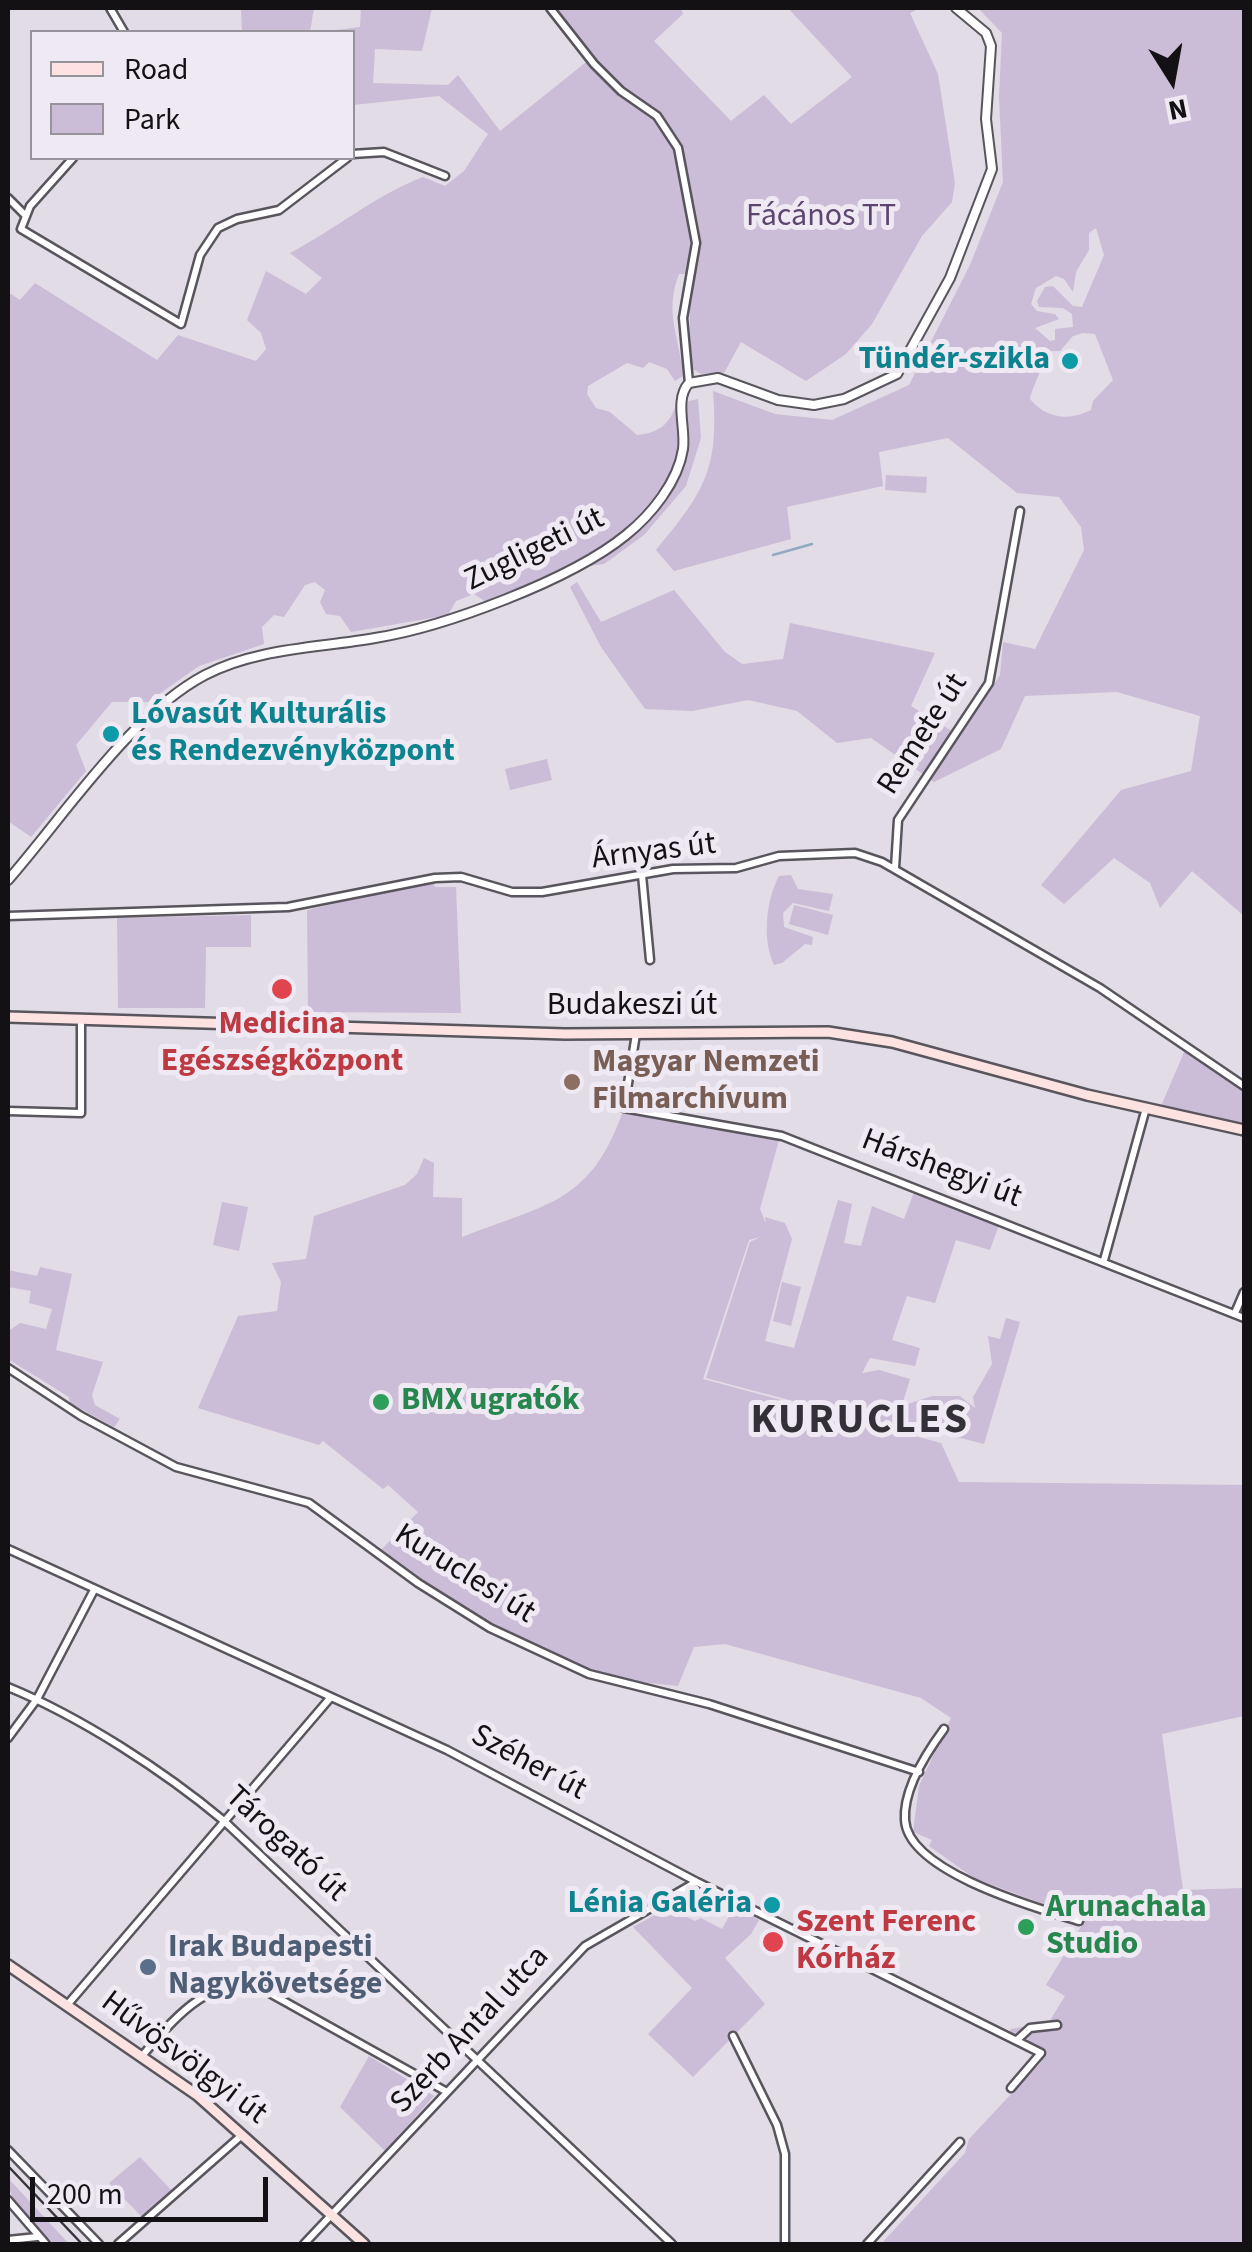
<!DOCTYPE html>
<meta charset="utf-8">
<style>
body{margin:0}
#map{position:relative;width:1252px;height:2252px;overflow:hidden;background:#e1dce5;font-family:"Source Sans 3",sans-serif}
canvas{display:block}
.frame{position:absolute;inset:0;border:10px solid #131114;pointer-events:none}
.legend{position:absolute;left:30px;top:30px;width:325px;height:130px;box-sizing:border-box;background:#eee9f3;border:2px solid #96939a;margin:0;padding:12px 18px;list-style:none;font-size:30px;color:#131114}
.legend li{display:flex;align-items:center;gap:20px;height:50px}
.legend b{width:50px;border:2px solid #96939a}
.north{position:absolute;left:1122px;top:30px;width:100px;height:100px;-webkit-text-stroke:8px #eee9f3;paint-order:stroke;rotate:169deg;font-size:28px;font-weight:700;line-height:40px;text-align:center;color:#131114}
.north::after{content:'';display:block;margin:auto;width:35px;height:45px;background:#131114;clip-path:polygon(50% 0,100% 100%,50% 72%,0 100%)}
.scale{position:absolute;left:30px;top:2177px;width:238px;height:45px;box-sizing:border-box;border:5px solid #131114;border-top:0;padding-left:12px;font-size:30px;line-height:35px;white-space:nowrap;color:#131114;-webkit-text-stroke:8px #eee9f3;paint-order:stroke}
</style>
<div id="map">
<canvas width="1252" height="2252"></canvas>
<div class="frame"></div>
<ul class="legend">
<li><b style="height:12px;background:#fce3e2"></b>Road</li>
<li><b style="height:28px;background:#cbbcd7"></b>Park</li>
</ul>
<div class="north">N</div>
<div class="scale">200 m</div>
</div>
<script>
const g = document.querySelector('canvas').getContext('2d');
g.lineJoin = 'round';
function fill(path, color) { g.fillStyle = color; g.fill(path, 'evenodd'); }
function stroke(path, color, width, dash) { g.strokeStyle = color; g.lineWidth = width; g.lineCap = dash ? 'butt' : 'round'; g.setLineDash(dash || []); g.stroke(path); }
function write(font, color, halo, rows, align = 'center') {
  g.font = font + ' "Source Sans 3",sans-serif'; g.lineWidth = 10; g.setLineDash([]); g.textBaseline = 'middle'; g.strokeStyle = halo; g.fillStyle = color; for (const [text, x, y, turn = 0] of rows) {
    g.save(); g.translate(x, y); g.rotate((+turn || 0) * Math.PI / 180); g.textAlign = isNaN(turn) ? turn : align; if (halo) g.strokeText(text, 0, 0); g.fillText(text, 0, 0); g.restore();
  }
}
fill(new Path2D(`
 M241 8H314L310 32H242Z
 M361 8H432L422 51 375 49 373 83 448 85 458 75 500 131 590 59 550 8H681L683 14 654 41 731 121 764 95 791 124 852 77 788 8H920L910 13 938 74 955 183 952 202 922 236 872 324 846 354 806 381 741 342 724 373 701 374 691 368 689 291 696 267 693 274H679C664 313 679 334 683 376L675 381 667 369 649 362 643 368 627 363 588 386 587 394 596 408 610 412 637 435C658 433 670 425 676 404L698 399 701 438 686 486 644 535 604 564 560 570 486 602 474 594 456 601 448 615 351 632 340 616 326 614 320 602 325 590 315 582 305 585 284 617 274 615 262 627 264 644 199 666 148 702H112L76 745 86 771 31 837 8 821V292L20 300 35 283 157 360 178 335 256 361 266 349 261 333 247 320 266 271 306 294 322 278 290 253C336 229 374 196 423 177L445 186 464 171 488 134 439 96 353 105 352 32H319L360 27Z
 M978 8H1244V916L1192 871 1160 908 1150 883 1114 858 1064 904 1041 885 1121 790 1191 771 1200 716 1117 692 1025 696 1001 749 934 782 871 738 837 743 797 711 748 700 692 711 645 709 601 647 570 587 577 582 601 622 674 590 725 652 742 664 783 659 790 623 935 653 911 706 960 736 1000 675 1003 642 1035 649 1084 550 1081 527 1059 497 1017 493 948 438 879 452 883 486 787 507 791 539 674 571 656 550C705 491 719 469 713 391L775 414 832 420 909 385 970 265 1003 182 999 97 1002 33ZM1096 228 1104 255 1082 307 1073 306 1053 286 1045 287 1037 301 1039 307 1063 308 1072 314 1073 327 1055 329V340L1050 341 1035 328 1059 319 1055 314 1037 311 1031 304 1036 288 1056 276 1064 279 1073 292 1076 272 1089 250V233ZM1083 333 1095 334 1113 380 1093 401 1091 410C1070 421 1046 419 1030 399 1032 388 1044 363 1050 351H1060L1073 336Z
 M886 475 927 477 926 493 885 490Z
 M547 759 552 780 510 790 505 769Z
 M791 875 798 889 833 894 829 911 793 903 783 913 784 927 813 937 812 945 805 944 782 963 774 965C762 939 766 900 779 876Z
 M433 881 435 887H456L461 1013 308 1012 307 910Z
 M794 905 833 915 828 935 789 924Z
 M251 915V947H206L205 1008H118L117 918Z
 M1185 1050 1244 1091V1126L1161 1106Z
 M624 1108 637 1115 779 1140 760 1209 766 1224 765 1217 785 1223 792 1239 765 1341 794 1348 838 1200 852 1204 844 1243 861 1246 872 1206 904 1219 914 1192 999 1225 990 1250 956 1240 935 1303 907 1296 892 1340 920 1348 915 1366 870 1358 862 1373 879 1370 910 1379 895 1428 706 1378 750 1242 760 1237 749 1240 703 1379 941 1443 959 1482 1244 1485V1716L1162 1734 1183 1890 1244 1888V2244H881L965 2153 969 2139 1042 2061 1037 2053 1005 2038 1011 2029 1049 2022 1065 1996 1046 1985 1085 1920 974 1878 929 1846 932 1840 913 1832 919 1786 951 1718 921 1698 725 1644 694 1647 678 1686 600 1678 490 1628 379 1552 418 1512 388 1485 383 1489 323 1441 319 1445 198 1408 238 1316 277 1311 281 1282 272 1263 306 1259 314 1216 405 1185 417 1174 424 1158 434 1163 433 1197 462 1198V1237C548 1203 591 1204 624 1108Z
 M222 1202 248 1207 239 1251 213 1245Z
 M40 1267 72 1274 56 1350 103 1362 92 1395 95 1405 120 1419 114 1427 70 1403 69 1397 8 1359 10 1330 20 1323 46 1329 52 1309 29 1303 31 1291 8 1287V1270L37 1276Z
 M782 1282 801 1287 791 1326 773 1321Z
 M1006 1318 1020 1322 984 1444 902 1423 908 1404 932 1396H960L975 1408 973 1397 992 1364 988 1336 1000 1339Z
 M684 1899 685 1916 695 1921 701 1918 722 1929 734 1907 759 1920 751 1934 725 1958 765 2004 693 2077 648 2034 692 1988 633 1927Z
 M369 2056 434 2096 385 2151 340 2107Z
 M140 2157 172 2191 142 2217 109 2183Z
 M8 2178 69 2244H55C37 2228 7 2203 8 2178Z`), '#cbbcd7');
stroke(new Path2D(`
 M773 555 812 544`), '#92a9c1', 2.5);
const minor = new Path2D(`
 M110 8 124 32
 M550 8 594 64 621 91 657 116 678 148 696 243 683 318 689 383
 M352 154 384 152 445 176
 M73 158 30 206 21 229 181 324 200 255 218 228 237 219 279 210 347 158
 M8 198 25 215
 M895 868 898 820 989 683 1020 511
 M642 875 650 960
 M8 916 288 907 435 878 461 877 512 892H542L673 869 736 868 779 856 855 853 882 862 1100 988 1244 1086
 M636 1034 624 1108 782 1136 1244 1318
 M8 1111 81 1113V1019
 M1104 1260 1146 1108
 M1235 1313 1244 1292
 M8 1368 81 1416 176 1467 309 1503 418 1583 490 1628 589 1674 709 1704 919 1772
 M8 1549 447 1750 697 1882 1041 2053 1011 2088
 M8 1687C81 1717 164 1771 224 1821L672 2244
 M944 1729C927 1752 903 1790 905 1820 908 1872 1037 1908 1079 1921
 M8 1738 37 1699 94 1590
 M68 2004 331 1697
 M733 2036 777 2125 785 2154V2244
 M1017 2040 1030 2028 1057 2025
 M142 2056C173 2020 211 1971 264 1990L447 2092
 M8 2150 99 2244
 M8 2200 46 2244
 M8 2240 37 2237
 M118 2244 242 2135
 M304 2244 585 1946 696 1882
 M867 2244 960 2142`);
const tertiary = new Path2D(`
 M8 880C64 816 131 714 205 675 256 648 319 648 375 638 444 627 571 580 626 535 651 515 678 482 683 449 686 428 674 399 689 383L718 378 778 400 814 405 844 399 897 374 950 278 992 169 986 119 991 46 986 33 956 8`);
const secondary = new Path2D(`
 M8 1017 565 1034 828 1032 892 1042 1087 1095 1244 1130
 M8 1965 197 2095 364 2244`);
stroke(minor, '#59555d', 11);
stroke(tertiary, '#59555d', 12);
stroke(secondary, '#59555d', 14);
stroke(minor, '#fff', 6);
stroke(tertiary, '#fff', 8);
stroke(secondary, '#fce3e2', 9);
stroke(new Path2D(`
 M8 2166 82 2244`), '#373539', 2.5);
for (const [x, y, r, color] of [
 [1070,361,10,"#0f9aa8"],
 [111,734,10,"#0f9aa8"],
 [282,989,12,"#e0444e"],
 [572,1082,10,"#8d6e63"],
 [381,1402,10,"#2e9e5b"],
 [772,1905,10,"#0f9aa8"],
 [1026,1927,10,"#2e9e5b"],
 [773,1942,12,"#e0444e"],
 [148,1967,10,"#5c6f8a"]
]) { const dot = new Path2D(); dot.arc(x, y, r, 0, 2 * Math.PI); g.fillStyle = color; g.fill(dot); stroke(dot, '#eee9f3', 4); }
write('32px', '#5d456f', '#eee9f3', [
 ["Fácános TT",821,218]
]);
write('bold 32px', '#0d838f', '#eee9f3', [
 ["Tündér-szikla",1050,361],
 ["Lóvasút Kulturális",131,716,"left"],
 ["és Rendezvényközpont",131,753,"left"],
 ["Lénia Galéria",752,1905]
], 'right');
write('32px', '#131114', '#eee9f3', [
 ["Zugligeti út",535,551,-26],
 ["Remete út",924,735,-57],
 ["Árnyas út",654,853,-7],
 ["Budakeszi út",632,1007],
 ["Hárshegyi út",941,1170,21],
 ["Kuruclesi út",464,1575,32],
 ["Széher út",528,1764,28],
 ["Tárogató út",285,1845,43],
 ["Szerb Antal utca",471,2031,-47],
 ["Hűvösvölgyi út",183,2059,37]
]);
write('bold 32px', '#be3a42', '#eee9f3', [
 ["Medicina",282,1026],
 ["Egészségközpont",282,1063],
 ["Szent Ferenc",796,1924,"left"],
 ["Kórház",796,1961,"left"]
]);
write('bold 32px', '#785e54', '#eee9f3', [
 ["Magyar Nemzeti",592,1064],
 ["Filmarchívum",592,1101]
], 'left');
write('bold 32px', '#27864d', '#eee9f3', [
 ["BMX ugratók",401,1402],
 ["Arunachala",1046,1909],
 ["Studio",1046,1946]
], 'left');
write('bold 32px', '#4e5e75', '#eee9f3', [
 ["Irak Budapesti",168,1949],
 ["Nagykövetsége",168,1986]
], 'left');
g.letterSpacing = '2.5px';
write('bold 42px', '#343037', '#eee9f3', [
 ["KURUCLES",860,1423]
]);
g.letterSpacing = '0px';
</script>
